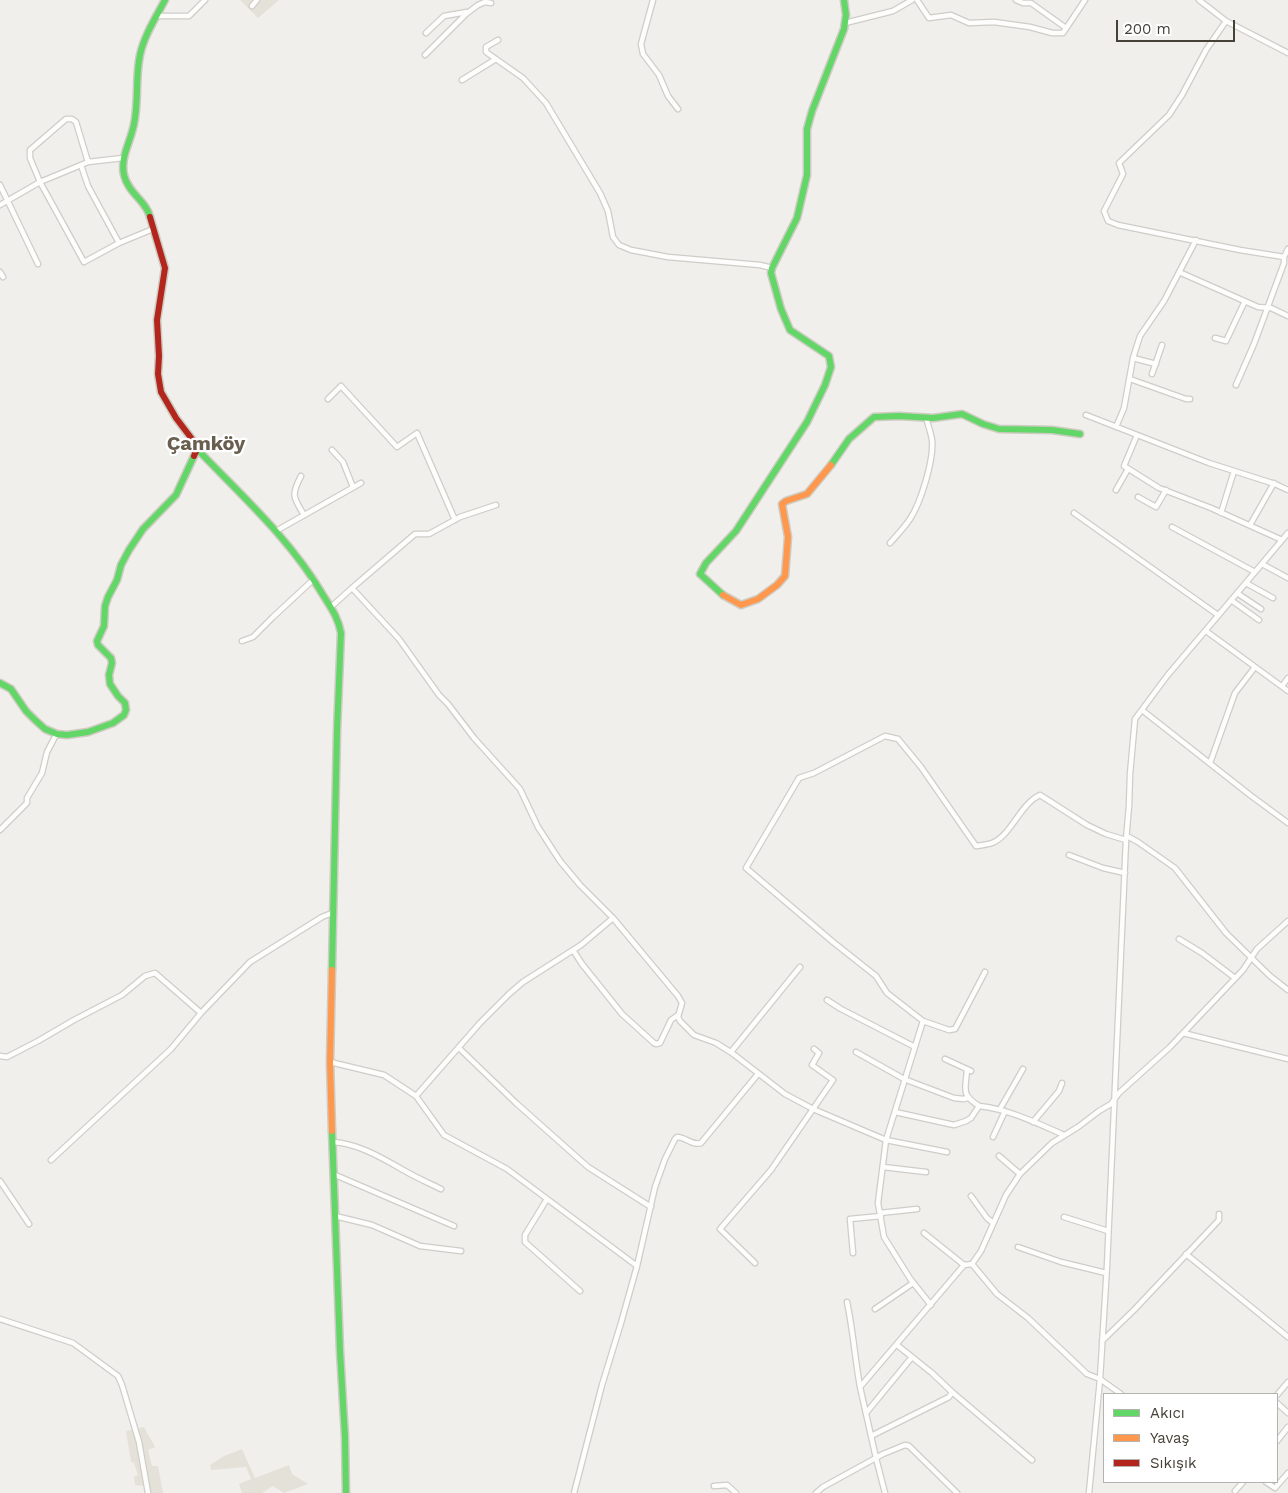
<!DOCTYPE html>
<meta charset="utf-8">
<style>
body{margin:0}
#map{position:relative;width:1288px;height:1493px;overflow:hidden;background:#f0efeb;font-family:"Work Sans",sans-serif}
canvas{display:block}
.legend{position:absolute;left:1103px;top:1393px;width:175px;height:90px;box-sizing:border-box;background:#fff;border:1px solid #b5b3af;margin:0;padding:6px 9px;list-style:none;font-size:15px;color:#464137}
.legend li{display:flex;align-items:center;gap:10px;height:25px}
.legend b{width:25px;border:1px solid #b5b3af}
.scale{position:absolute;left:1116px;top:20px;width:119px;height:22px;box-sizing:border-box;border:2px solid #464137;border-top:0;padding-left:6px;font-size:15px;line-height:18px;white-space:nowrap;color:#464137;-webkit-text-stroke:4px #fff;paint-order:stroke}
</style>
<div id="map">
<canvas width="1288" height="1493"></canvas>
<ul class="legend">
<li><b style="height:6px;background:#63d668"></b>Akıcı</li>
<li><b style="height:6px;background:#ff974d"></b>Yavaş</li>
<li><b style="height:6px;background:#b3261e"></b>Sıkışık</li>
</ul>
<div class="scale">200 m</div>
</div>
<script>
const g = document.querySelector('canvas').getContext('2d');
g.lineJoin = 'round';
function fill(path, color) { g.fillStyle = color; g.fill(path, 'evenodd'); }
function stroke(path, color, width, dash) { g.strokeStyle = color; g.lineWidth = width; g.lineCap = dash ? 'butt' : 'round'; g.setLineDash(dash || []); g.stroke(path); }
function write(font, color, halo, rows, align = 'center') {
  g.font = font + ' "Work Sans",sans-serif'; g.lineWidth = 4.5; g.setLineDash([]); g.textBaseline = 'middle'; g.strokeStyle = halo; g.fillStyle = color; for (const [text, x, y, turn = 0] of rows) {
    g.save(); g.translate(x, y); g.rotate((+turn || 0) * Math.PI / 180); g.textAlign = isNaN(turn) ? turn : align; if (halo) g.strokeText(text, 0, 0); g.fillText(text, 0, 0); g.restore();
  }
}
fill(new Path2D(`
 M240 0H279L258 18Z
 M144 1427 155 1447 148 1450 152 1466H158L163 1493H145L144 1486 135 1485 134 1477 138 1475 134 1463 131 1462 126 1431Z
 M242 1449 255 1478 289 1465 292 1474 308 1484 284 1493 273 1486 262 1493H242L239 1484 251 1479 246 1467 211 1470 210 1465 224 1456Z`), '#e4e1d8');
const street = new Path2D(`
 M653 0 641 44 643 54 659 75 668 96 678 109
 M917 0 929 18 951 15 969 23 994 22 1030 27 1052 33H1063L1085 0
 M1016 0 1023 3H1031L1066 28
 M1199 0 1226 21 1288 53
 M252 6 257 0
 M156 16H189L205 0
 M1226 21 1206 50 1182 95 1169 115 1119 163 1123 174 1104 211 1108 221 1118 225 1240 250 1284 257 1288 249
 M845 23 893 11 912 0
 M426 33 444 16 467 12
 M498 40 486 47V52L523 78 546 103 600 193 608 211 613 237 619 245 631 250 668 257 760 265 772 268
 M425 55 466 14 478 5 485 2 491 3
 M462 80 496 59
 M88 162 76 122 72 119H66L30 150V158L40 182 84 262 119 243 153 229
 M81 165 88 186 119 243
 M0 185 38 264
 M0 205 40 182 81 165 88 162 123 158
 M0 272 3 277
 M1179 272 1258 307 1271 308 1288 316
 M1215 338 1226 341 1245 301
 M1133 358 1156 364
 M1152 374 1162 345
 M1130 379 1186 399H1190
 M1236 385 1254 344 1284 263V257
 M328 399 341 386 397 447 417 433 455 520
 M1086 415 1209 463 1275 484 1288 490
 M1116 427 1124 408 1133 358 1140 336 1164 301 1196 240
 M1137 435 1124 466 1159 488 1211 508 1282 540
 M332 450 343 462 353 487
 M301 476C291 495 293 497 304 515
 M1116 490 1128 469
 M1138 497 1156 507 1166 490
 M1074 513 1218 615
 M1221 513 1234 471
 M1250 525 1274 483
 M1172 527 1255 572
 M276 531 361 483
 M890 543C897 535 904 528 910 519 921 502 934 460 932 440 931 433 928 425 926 418
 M1262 564 1288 578
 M1246 583 1273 598
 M352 588 415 534H429L460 517 496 505
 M1237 593 1261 609
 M1231 600 1259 620
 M331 607 352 588 399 639 439 695 448 704 474 738 520 789 538 827 560 861 580 885 613 918 678 996 682 1003 678 1017 680 1021 694 1035 716 1043 732 1053 785 1094 813 1109 886 1140 947 1152
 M1206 631 1288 691
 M242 641 253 637 273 617 314 579
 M1282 686 1288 678
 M1142 710 1250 795 1288 823
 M1210 763 1235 693 1255 667
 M0 830 27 803V798L42 773 47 752 57 733
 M1127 836 1138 842 1175 868 1226 933 1270 976 1288 990
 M1069 855 1103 868 1125 873
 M1179 939 1202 953 1235 978
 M573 950 582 964 622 1014 654 1043 656 1044 660 1043 671 1020 678 1015
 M827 1000 841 1009 915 1047
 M923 1021 949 1030 955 1029 985 972
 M1183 1033 1288 1059
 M459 1048 516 1103 588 1167 651 1207
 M731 1052 800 967
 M856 1052 904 1079 954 1098 964 1099 967 1098
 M0 1056 7 1057 38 1041 74 1020 122 995 145 976 155 973 201 1013 250 962 322 917 332 913
 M945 1059 971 1071
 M330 1062 384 1075 416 1096 480 1023 509 994 523 982 581 945 613 918
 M967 1069C966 1089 960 1094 979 1106
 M416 1096 444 1135 507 1169 637 1266
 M1000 1109 1023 1069
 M895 1112 954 1125 966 1121 971 1118 979 1106C1008 1109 1037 1123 1064 1135
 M1033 1122 1059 1091 1062 1083
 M993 1137 1005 1111
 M332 1142C358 1143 384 1159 405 1171 417 1178 429 1183 441 1189
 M999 1156 1020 1174
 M51 1160 171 1049 201 1013
 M883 1167 926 1172
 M333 1174 454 1226
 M0 1181 29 1224
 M971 1196 987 1218 993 1223
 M547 1199 525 1235V1242L580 1291
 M880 1213 917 1209
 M335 1216 372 1225 420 1246 461 1251
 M1064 1217 1108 1231
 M924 1233 964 1265
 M1018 1247 1061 1262 1106 1273
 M853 1253 850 1219 881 1216
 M1186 1254 1288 1337
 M755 1263 720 1229 771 1170 833 1080 812 1065 819 1053 814 1049
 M847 1302C853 1330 855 1359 860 1387
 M931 1305 911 1280 884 1237 878 1203 886 1140 923 1021 887 993 876 976 833 942 746 868 799 778 814 773 885 736 898 739 921 767 976 846C981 845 987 845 992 843 1011 836 1020 804 1040 795L1087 825 1106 834 1126 840
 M875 1309 913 1283
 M0 1319 73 1343 118 1376 122 1385 139 1442 148 1493
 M1102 1341 1134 1310 1219 1220V1214
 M952 1392 1032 1460
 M1121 1394 1100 1379 1087 1374 1028 1318 997 1294 972 1264 981 1251 1006 1195 1020 1174 1052 1143 1078 1127 1099 1111 1111 1104 1119 1093 1170 1047 1243 970 1257 949 1288 921
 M1277 1395 1288 1382
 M1277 1403 1288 1413
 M866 1413 912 1357
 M871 1436 949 1397 952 1392 932 1373 897 1345
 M1277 1441 1288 1427
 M1266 1482 1275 1488 1288 1473
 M714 1486 727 1485 736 1493
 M1235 1491 1243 1482
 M574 1493 602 1385 621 1323 637 1266 655 1187 665 1159 675 1139 677 1137C686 1137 692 1146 701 1143L758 1074
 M816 1493 823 1487 883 1454 905 1445 909 1446 957 1493
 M885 1493 876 1458 860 1387 964 1265 972 1264
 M1089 1493 1100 1379 1107 1266 1126 840 1129 806 1130 774 1135 719 1167 676 1288 533`);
const fast = new Path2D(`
 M150 217C147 202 128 193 124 175 120 157 131 141 134 124 139 101 135 78 140 55 144 36 156 17 165 0
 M197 449C241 495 291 540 323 595 331 608 338 617 341 633L337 731 332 970
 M831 465 849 439 874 417 899 416 933 418 962 414 983 424 999 429 1052 430 1080 434
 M723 595 700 574 706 563 736 531 807 422 825 385 831 367 829 356 790 330 781 309 771 273 772 268 797 218 807 175V129L812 111 844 29 846 15 844 0
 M0 683 11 689 26 711 35 720 45 729 57 734 67 735 88 732 113 723 124 715 126 710 125 703 118 696 110 684 109 675 112 663 111 658 98 645 97 641 104 626 105 606 108 597 117 580 121 565 129 550 143 529 176 495 194 456
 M332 1131 340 1351 345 1437 346 1493`);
const slow = new Path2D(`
 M723 595 741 605 758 599 777 585 785 576 788 537 782 504 786 501 807 494 831 465
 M332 970 330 1062 332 1131`);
const jam = new Path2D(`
 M150 217 165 268 157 320 159 356 158 374 161 392 176 418 195 443 197 449 194 456`);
stroke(street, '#cecdc8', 7);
stroke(fast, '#ceccc2', 9);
stroke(slow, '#ceccc2', 9);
stroke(jam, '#ceccc2', 9);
stroke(street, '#fdfdfc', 4.5);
stroke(fast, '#63d668', 6);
stroke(slow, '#ff974d', 6);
stroke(jam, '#b3261e', 6);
write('bold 20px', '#685f4f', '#fff', [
 ["Çamköy",206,444]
]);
</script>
